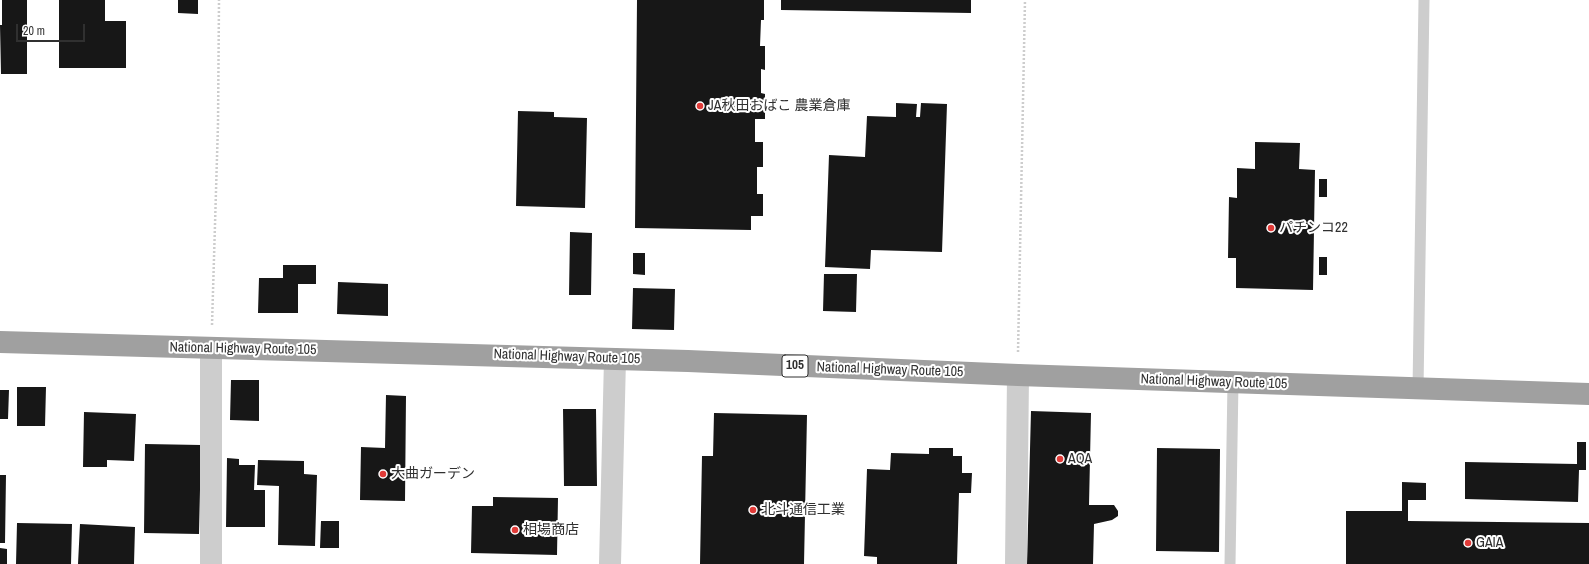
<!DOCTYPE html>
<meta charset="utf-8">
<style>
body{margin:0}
#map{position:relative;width:1589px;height:564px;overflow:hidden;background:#fff;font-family:"Archivo Narrow",sans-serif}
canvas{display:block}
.scale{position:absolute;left:16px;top:24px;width:69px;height:18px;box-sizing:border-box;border:2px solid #303030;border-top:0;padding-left:5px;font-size:12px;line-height:14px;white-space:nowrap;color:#303030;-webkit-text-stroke:3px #fff;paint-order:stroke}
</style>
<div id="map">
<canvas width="1589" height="564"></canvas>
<div class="scale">20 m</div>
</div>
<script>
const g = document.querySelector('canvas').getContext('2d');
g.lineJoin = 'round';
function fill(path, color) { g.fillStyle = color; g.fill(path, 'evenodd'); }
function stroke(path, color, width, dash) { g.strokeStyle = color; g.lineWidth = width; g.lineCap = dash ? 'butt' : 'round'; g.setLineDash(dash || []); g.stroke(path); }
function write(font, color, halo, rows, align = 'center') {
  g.font = font + ' "Archivo Narrow","Noto Sans JP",sans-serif'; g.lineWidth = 4; g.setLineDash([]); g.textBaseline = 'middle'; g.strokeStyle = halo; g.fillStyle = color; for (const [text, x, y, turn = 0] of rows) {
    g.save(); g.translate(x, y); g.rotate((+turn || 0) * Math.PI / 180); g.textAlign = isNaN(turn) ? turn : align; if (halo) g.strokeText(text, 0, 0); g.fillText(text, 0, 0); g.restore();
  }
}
fill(new Path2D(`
 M2 0H27V74H1L0 25H2Z
 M59 0H105V21H126V68H59Z
 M178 0H198V14L178 13Z
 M637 0H764V20H761L760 46H765V70L761 69V93L765 94V119H755V142H763V167H757V194H763V216H751V230L635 228Z
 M781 0H971V13L781 10Z
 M896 103 917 104 916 117H920L921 103 947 104 942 252 871 250 870 269 825 267 829 155 865 157 867 116 896 117Z
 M518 111 554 112V117L587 118 585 208 516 206Z
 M1255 142 1300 143 1299 169 1315 170 1313 290 1236 288V258H1228L1229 197 1237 198V168L1255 169Z
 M1319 179H1327V197H1319Z
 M570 232 592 233 591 295H569Z
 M633 253H645V275L633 274Z
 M1319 257H1327V275H1319Z
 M283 265H316V284H298V313H258L259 278H283Z
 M824 274H857L856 312 823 311Z
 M338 282 388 284V316L337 314Z
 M633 288 675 289 674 330 632 329Z
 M231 380H259V421L230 420Z
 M17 387H46L45 426H17Z
 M0 390H9L8 419H0Z
 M386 395 406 396 405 501 360 500 361 447 385 448Z
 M563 409H596L597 486H564Z
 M1031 411 1091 413 1089 505H1114L1118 511V516L1112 520 1094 524 1093 564H1027Z
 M84 412 136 414 134 461 107 460V467H83Z
 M714 413 807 415 804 564H700L702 456H713Z
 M1577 442H1586V470H1579L1578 502 1465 499V462L1577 464Z
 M145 444 201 445 199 534 144 533Z
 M929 448H953V456H962V473H972L971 493H959L957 564H877V557L864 556 867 469 890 470 891 453 929 454Z
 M1157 448 1220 449 1219 552 1156 551Z
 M227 458 239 459V465H255L254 490H265V527H226Z
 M258 460 304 461V474L317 475 315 546 278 545 279 486 257 485Z
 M0 475H6L5 543H0Z
 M1402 482 1426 483V500H1408V521L1589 523V564H1346V511H1402Z
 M493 497 558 498 557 555 471 553 472 506H493Z
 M321 521H339V548H320Z
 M17 523 72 524 71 564H16Z
 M80 524 135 527 134 564H78Z
 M0 548 7 549V564H0Z`), '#171717');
stroke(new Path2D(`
 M212 325 218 124 219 0
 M1018 352 1025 0`), '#cdcdcd', 2.5, [2, 2]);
stroke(new Path2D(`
 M1418 389 1424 0
 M1230 564 1233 382`), '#cdcdcd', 11);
stroke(new Path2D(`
 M211 564V348
 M610 564 615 359
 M1016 564 1018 375`), '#cdcdcd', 22);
stroke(new Path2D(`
 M0 342 688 361 1018 375 1589 394`), '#a0a0a0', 22);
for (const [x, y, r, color] of [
 [700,106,4,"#e13b38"],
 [1271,228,4,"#e13b38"],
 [1060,459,4,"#e13b38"],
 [383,474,4,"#e13b38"],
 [753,510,4,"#e13b38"],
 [515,530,4,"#e13b38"],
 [1468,543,4,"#e13b38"]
]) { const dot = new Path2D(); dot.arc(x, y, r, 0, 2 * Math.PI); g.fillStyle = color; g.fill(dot); stroke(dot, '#fff', 1.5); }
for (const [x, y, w] of [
 [795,366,26]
]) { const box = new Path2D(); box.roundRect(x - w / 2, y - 11, w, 22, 3); g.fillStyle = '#fff'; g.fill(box); stroke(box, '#303030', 1); }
write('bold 13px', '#303030', null, [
 ["105",795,366]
]);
write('14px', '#303030', '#fff', [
 ["JA秋田おばこ 農業倉庫",708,106],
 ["パチンコ22",1279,228],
 ["AQA",1068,459],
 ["大曲ガーデン",391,474],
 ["北斗通信工業",761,510],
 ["相場商店",523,530],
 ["GAIA",1476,543]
], 'left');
write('14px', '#303030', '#fff', [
 ["National Highway Route 105",243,349,1],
 ["National Highway Route 105",567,357,2],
 ["National Highway Route 105",890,370,2],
 ["National Highway Route 105",1214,382,2]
]);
</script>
